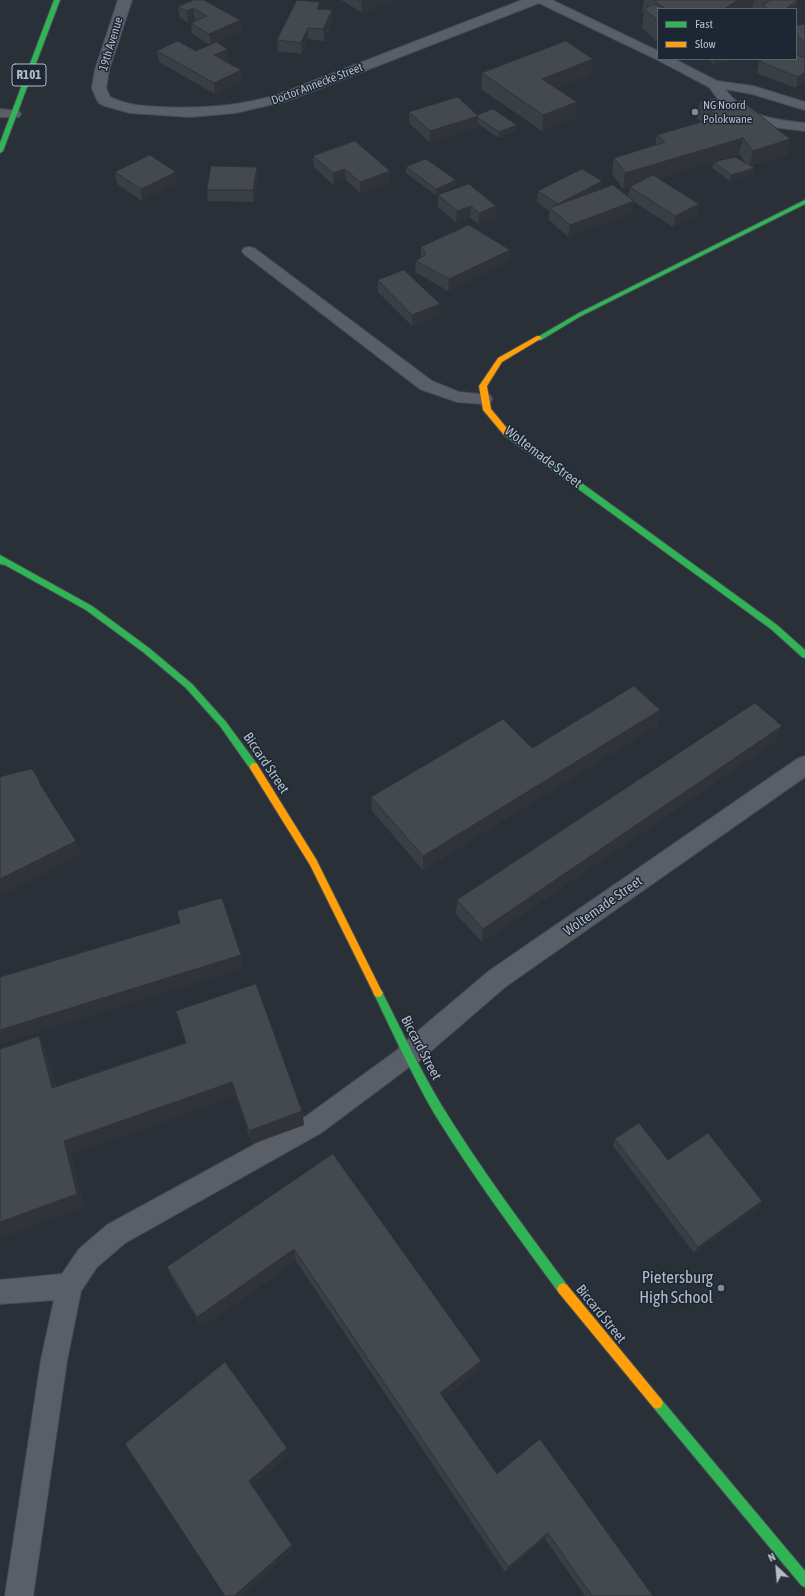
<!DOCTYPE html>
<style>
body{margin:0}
#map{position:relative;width:805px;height:1596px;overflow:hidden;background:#2a3038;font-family:"Asap Condensed",sans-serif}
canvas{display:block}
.legend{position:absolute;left:657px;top:8px;width:140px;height:52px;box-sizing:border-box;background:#1d2633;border:1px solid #59626f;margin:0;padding:5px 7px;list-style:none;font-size:12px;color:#b4bcc9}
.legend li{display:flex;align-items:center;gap:8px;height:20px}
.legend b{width:20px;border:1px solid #59626f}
.north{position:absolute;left:757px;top:1548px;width:40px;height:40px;-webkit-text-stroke:3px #1d2633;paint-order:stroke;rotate:334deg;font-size:11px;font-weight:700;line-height:16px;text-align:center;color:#b4bcc9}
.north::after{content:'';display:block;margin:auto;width:14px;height:18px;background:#b4bcc9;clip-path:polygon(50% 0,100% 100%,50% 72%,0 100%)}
</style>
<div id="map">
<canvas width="805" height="1596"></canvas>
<ul class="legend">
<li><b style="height:5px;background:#30b455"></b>Fast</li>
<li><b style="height:5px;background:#ff9f0a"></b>Slow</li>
</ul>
<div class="north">N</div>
</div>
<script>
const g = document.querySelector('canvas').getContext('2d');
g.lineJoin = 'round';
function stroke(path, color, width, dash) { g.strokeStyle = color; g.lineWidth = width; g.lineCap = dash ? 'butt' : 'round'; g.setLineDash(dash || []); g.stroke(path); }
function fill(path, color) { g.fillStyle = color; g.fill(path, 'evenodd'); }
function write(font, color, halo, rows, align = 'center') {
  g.font = font + ' "Asap Condensed",sans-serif'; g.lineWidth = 3; g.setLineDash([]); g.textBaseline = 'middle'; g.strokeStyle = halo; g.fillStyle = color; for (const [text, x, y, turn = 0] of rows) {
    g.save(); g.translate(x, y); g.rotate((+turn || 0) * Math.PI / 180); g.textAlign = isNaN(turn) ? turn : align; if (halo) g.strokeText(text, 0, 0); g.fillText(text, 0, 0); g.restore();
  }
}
const lane = new Path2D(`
 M537 0H552L658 51V59H674L717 81 753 86 805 102V110L752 94 725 89C744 116 774 120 805 123V131L773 127 757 123 737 115 720 102 709 87 658 60 539 3Z
 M0 109 19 111 21 114 19 117H0Z
 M249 247 254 248 432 381 459 392 490 395 492 399 490 403 484 404 457 402 420 389 244 254 242 251 244 248Z
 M408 1045 416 1048 419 1055 416 1062 321 1133 125 1243 97 1267 81 1291 67 1360 33 1596H5L41 1360 54 1300 0 1304V1280L62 1274 79 1249 107 1225 305 1117 400 1048Z`);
const street = new Path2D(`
 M118 0H132L109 70 106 88 110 97C126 105 143 106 161 107 201 109 239 106 277 95L522 0H541L539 3 287 101 235 113 190 117 130 113 105 106 99 103 97 100 92 88 95 70Z
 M805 756V777L505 987 417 1063 408 1066 399 1063 396 1055 399 1047 489 971 797 759Z`);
const fast = new Path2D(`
 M54 0H60L3 151 0 153V143Z
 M805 200V204L581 316 541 340H539L536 338 577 314Z
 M504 431H510L777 625 805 650V658L802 657 771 629 504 435Z
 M0 555 92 606 149 648 192 684 226 722 257 764 258 767 257 770H251L220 726 186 688 143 652 86 610 5 565 0 564Z
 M378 989 381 990C401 1029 419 1068 442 1106 480 1168 524 1227 567 1285L569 1289 567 1293 563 1295 559 1293C516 1234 472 1175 434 1113 412 1075 394 1035 375 996L373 993 375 990Z
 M657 1397 661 1399 805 1571V1587L801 1585 653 1407 651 1403 653 1399Z`);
const slow = new Path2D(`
 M537 336H539L542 338 502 362 487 386 491 409 511 433 507 435H504L483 410 479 386 498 358Z
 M254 763 257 764 316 859 381 990 383 993 381 996 378 997 375 996 310 865 251 770 250 767 251 764Z
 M563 1283 567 1285 661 1399 663 1403 661 1407 657 1409 653 1407 559 1293 557 1289 559 1285Z`);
stroke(lane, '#484c53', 2);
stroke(street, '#484c53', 2);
stroke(fast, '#484c53', 2);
stroke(slow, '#484c53', 2);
fill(lane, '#5a5e66');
fill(street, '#5a5e66');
fill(fast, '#30b455');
fill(slow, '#ff9f0a');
fill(new Path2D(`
 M194 0 240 20 241 32 217 42 229 60 226 62 241 70 242 81 215 94 159 62 157 51H196L210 45 192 34 191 23 196 21 195 20 188 23 180 18 178 7Z
 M341 0H392L391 2 362 13Z
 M644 0H796L797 1 796 9H755L752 8 751 9H658V43L642 28 644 12 642 11Z
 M320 9 332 10V21L324 41 308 39 302 54 278 51 277 40Z
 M805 24V81L796 88 757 73 759 61 799 56 796 53V26Z
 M709 59H733L713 64Z
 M482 73 591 74 556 88 577 102 575 118 542 131 481 89Z
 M700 102 787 155 752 166 755 168 754 174 730 181 712 168 714 162 746 163 739 154 658 178 699 204 697 215 673 227 634 202 632 213 568 237 549 220V211L537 202 538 191 601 189 628 197 630 187 631 186 623 189 612 174 614 158 655 145 657 135 701 122 697 118Z
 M409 112 478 115 517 131 499 138 478 124V127L429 142 409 123Z
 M313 156 390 182 360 193 346 180 333 185 314 167Z
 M257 167 258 178 254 202 208 201 207 190Z
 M406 167 456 186 436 195 406 173Z
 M115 172 177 183 142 201 117 184Z
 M469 184 496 218 478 224 470 217 456 223 438 207V195Z
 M421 247 510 250 509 261 448 291 415 272 416 261 421 257Z
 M378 280 440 316 412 326 378 292Z
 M660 710 657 725 423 870 372 811 371 797 532 748Z
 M776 741 482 942 456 914 457 900Z
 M176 1011 302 1111 304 1125 252 1144 236 1096 71 1154 84 1206 0 1238V1049L46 1051 56 1087 186 1043Z
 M615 1139 668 1160 762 1201 758 1208 694 1253 613 1146Z
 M333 1154 479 1370 443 1398 497 1474 653 1596H585L545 1539 505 1572 296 1261 202 1327 172 1278 167 1267Z`), '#3a3f45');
fill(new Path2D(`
 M366 0H392L391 2 362 13 361 2Z
 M738 0H754L752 8 751 9H724Z
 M797 1 796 9H785Z
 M320 2V13L317 9Z
 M193 8 195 20 188 23 187 11Z
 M332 10V21L324 41 323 29Z
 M240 20 241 32 211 45 209 34Z
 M308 28V39L302 54 301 43Z
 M228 49 229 60 215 67 214 55Z
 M593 59 591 74 540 94 542 79Z
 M714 59H733L713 64Z
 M241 70 242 81 215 94 214 83Z
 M805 72V81L796 88 798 77Z
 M577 102 575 118 542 131 543 115Z
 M478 116V127L429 142 430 131Z
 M517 125V131L499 138V132Z
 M743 138 739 154 623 189 625 173Z
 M790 139 787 155 749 167 753 151Z
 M257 167 258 178 254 202 253 190Z
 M755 168 754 174 730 181 731 175Z
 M345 169 346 180 333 185V173Z
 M390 171V182L360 193V182Z
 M176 172 177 183 142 201 141 189Z
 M456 180V186L436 195V189Z
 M602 181 601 193 557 214 558 204Z
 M634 201 632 213 568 237 570 225Z
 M699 204 697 215 673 227 675 216Z
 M471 206 470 217 456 223 457 211Z
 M496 206V218L478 224 479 213Z
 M510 250 509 261 448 291 449 279Z
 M440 304V316L412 326V315Z
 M660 710 657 725 423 870V856Z
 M782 726 776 741 482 942 483 929Z
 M76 841 81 854 6 893 0 894V879Z
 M241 955 244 968 0 1044V1030Z
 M39 1036 46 1051 60 1102 52 1088Z
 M232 1082 236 1096 71 1154 84 1206 0 1238V1222L64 1141Z
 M302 1111 304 1125 252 1144 249 1131Z
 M762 1201 758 1208 694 1253 698 1247Z
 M294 1249 296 1261 202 1327 197 1317Z
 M481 1361 479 1370 439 1402 440 1393Z
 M287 1448 289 1454 252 1487 249 1481Z
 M548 1533 545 1539 505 1572 508 1567Z
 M292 1545 294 1549 242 1596H234Z`), '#303338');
const building = new Path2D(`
 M194 0H204L240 20 209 34 191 23 207 16 193 8 187 11 178 7Z
 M297 0 320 2 317 9 332 10 323 29 308 28 301 43 277 40Z
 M358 0H366L361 2Z
 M654 0H738L724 9H658V21L644 9 653 4 664 8Z
 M771 0H796L797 1 785 9H766L767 8 763 5Z
 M805 24V43L796 34V26Z
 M178 41 196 51 216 42 228 49 214 55 241 70 214 83 157 51Z
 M566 41 593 59 542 79 577 102 543 115 482 73Z
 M796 55 805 58V72L798 77 759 61 763 59H796Z
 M458 97 478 116 430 131 409 112Z
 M714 98 724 106 741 100 790 139 753 151 743 138 625 173 614 158 665 142 657 135 718 117 700 102Z
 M493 109 517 125 499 132 478 118V115Z
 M355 141 390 171 360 182 345 169 333 173 313 156Z
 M150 155 176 172 141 189 115 172Z
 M735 157 755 168 731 175 714 162Z
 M426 159 456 180 436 189 406 167Z
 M211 166 257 167 253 190H207Z
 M582 169 602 181 558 204 538 191Z
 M653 175 699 204 675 216 630 187Z
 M469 184 496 206 479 213 471 206 457 211 438 195Z
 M613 185 634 201 570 225 550 208Z
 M469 225 510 250 449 279 416 261 426 254 421 247Z
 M404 270 440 304 412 315 378 280Z
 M634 686 660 710 423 856 371 797 503 719 532 748Z
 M755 703 782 726 483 929 457 900Z
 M32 769 39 780 40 784 76 841 0 879V777Z
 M222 898 241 955 0 1030V977L180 923 177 911Z
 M256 984 302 1111 249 1131 232 1082 64 1141 77 1194 0 1222V1049L39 1036 52 1088 186 1043 176 1011Z
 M639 1123 668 1160 708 1133 762 1201 698 1247 615 1139Z
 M333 1154 481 1361 440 1393 497 1474 540 1439 653 1596H592L548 1533 508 1567 294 1249 197 1317 167 1267Z
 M225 1362 287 1448 249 1481 292 1545 234 1596H225L125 1444Z`);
fill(building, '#444950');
stroke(building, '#303338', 1);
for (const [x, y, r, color] of [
 [695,112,4,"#848b96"],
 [721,1288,4,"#848b96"]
]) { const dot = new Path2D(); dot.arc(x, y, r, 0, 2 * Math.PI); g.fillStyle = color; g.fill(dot); stroke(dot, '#1d2633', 1.5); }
write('12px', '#b4bcc9', '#1d2633', [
 ["19th Avenue",111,44,-73],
 ["Doctor Annecke Street",317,84,-21]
]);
write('12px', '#b4bcc9', '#1d2633', [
 ["NG Noord",703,105],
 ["Polokwane",703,119]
], 'left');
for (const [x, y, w] of [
 [29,75,34]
]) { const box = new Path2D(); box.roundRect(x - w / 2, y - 11, w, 22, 3); g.fillStyle = '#1d2633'; g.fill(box); stroke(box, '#b4bcc9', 1); }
write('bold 13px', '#b4bcc9', null, [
 ["R101",29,75]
]);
write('14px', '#b4bcc9', '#1d2633', [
 ["Woltemade Street",543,457,37],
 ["Biccard Street",266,763,56],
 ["Woltemade Street",603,906,-35],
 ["Biccard Street",421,1048,62],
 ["Biccard Street",601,1314,51]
]);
write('17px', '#b4bcc9', '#1d2633', [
 ["Pietersburg",713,1278],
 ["High School",713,1298]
], 'right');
</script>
